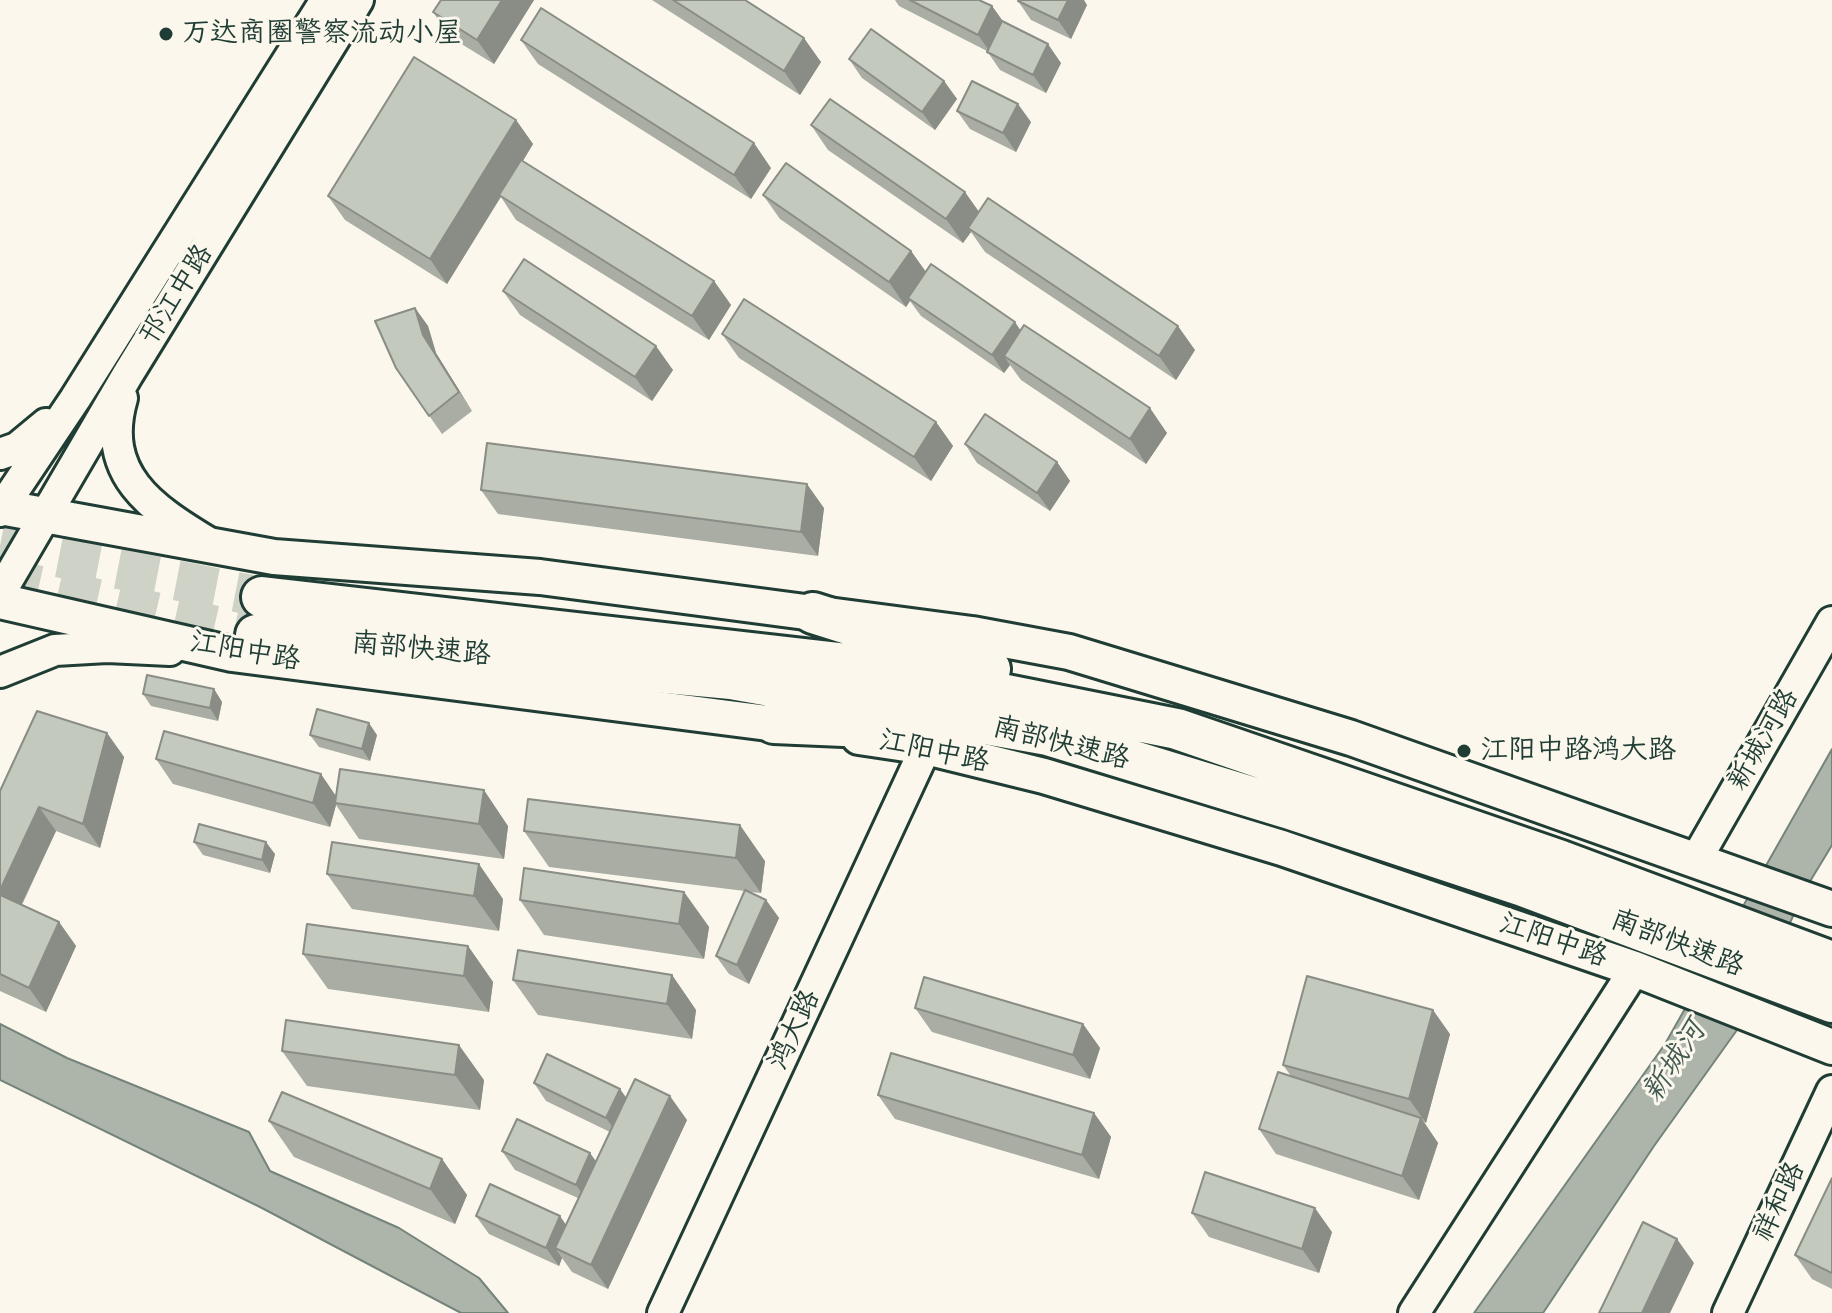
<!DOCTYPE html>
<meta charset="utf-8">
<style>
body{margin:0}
canvas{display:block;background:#fbf7ec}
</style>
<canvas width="1832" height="1313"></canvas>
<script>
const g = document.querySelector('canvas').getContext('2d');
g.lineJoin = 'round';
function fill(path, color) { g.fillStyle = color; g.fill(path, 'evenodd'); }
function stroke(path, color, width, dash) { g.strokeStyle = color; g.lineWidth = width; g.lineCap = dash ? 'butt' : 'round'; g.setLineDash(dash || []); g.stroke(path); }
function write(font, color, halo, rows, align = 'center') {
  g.font = font + ' Sriracha,"LXGW WenKai TC",sans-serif'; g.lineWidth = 6; g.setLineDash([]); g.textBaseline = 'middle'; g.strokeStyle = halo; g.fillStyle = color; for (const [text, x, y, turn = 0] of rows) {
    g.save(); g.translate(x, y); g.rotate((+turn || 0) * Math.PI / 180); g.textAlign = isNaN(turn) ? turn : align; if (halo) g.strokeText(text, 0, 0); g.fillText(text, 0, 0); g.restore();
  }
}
const water = new Path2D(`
 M1832 749V845L1806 888 1747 1016 1654 1146 1543 1313H1474L1665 1044Z
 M0 1024 67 1058 249 1132 270 1171 399 1228 479 1278 508 1313H461L260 1207 0 1080Z`);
fill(water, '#adb4aa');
stroke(water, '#74847b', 2);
stroke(new Path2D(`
 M0 546 262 597
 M0 577 256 635`), '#cfd2c7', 40, [40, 20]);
const secondary = new Path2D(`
 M122 398C100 474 151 508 209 543
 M0 454 17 448 46 424
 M0 511 75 399 326 0
 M0 593 128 374 358 0
 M0 672 55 650 107 647 170 650
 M1697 858 1832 622
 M663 1313 926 747
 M1414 1313 1635 969
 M1728 1313 1832 1091`);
const primary = new Path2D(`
 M0 507 274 557 540 577 972 634 1069 652 1351 738 1832 909
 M0 601 232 654 799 727
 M859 737 926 747 1044 776 1282 848 1635 969 1832 1047`);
const highway = new Path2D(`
 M262 597 857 665 1177 729 1561 861 1832 962
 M813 613 990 669
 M256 635 731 679 1048 735 1287 808 1523 886 1832 1002
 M774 723 890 728`);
stroke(secondary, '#1f3d34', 36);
stroke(primary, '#1f3d34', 40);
stroke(highway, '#1f3d34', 46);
stroke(secondary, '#fbf7ec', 30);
stroke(primary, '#fbf7ec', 34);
stroke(highway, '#fbf7ec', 40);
fill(new Path2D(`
 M441 0H534L494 64 450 37 433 12Z
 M652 0H745L821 62 800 95Z
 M895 0H979L992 6 1003 22 1061 63 1046 93 1000 70 987 51 899 6Z
 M1018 1 1087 5 1071 39 1031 20Z
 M521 40 771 168 751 199 538 64Z
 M849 59 944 81 957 99 935 130 862 78Z
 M957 111 1031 122 1016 152 970 129Z
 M516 120 533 144 523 161 714 281 731 305 709 340 516 220 501 197 447 284 345 220 328 196Z
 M811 125 978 212 1195 350 1176 380 985 252 971 232 963 243 828 150Z
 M763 195 911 251 926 272 1021 330 1167 433 1146 464 1021 380 1010 365 1004 373 921 316 910 301 906 307 780 219Z
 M503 291 673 370 652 401 520 315Z
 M415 308 428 326 436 353 472 411 442 434 396 368Z
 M722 334 936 422 953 446 931 481 739 358Z
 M965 444 1057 462 1070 481 1050 511 977 463Z
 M481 490 824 508 818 556 498 514Z
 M214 689 222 702 218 721 151 706 143 694Z
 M107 733 124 757 100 848 56 831 22 905 59 922 76 946 46 1012 0 991V791Z
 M310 735H377L370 761 319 747Z
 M156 759 336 796 508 826 504 859 359 839 336 805 330 827 173 784Z
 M524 831 765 861 761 893 749 892 766 900 779 918 749 984 729 974 716 956 745 891 549 867Z
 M194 842 275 854 270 873 203 855Z
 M327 874 503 899 499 931 352 909Z
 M684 892 709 927 704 959 544 935 520 900Z
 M468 946 493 982 489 1012 328 989 303 954Z
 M672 975 696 1010 692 1039 538 1015 513 980Z
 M915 1008 1083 1024 1100 1048 1090 1079 932 1032Z
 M286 1020 484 1080 480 1110 307 1086 282 1051Z
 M1450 1034 1426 1123 1424 1122 1438 1143 1419 1200 1276 1154 1259 1129 1291 1076 1283 1065Z
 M534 1083 626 1098 687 1120 608 1289 572 1272 562 1258 559 1266 489 1234 476 1216 566 1225 578 1198 515 1170 502 1151 596 1161 610 1132 546 1101Z
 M878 1095 1094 1113 1111 1137 1099 1179 895 1119Z
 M269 1121 442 1159 467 1195 455 1224 294 1157Z
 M1832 1178V1289L1812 1279 1795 1255Z
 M1192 1213 1332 1232 1319 1273 1209 1237Z`), '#a9ada3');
fill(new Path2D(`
 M502 0H534L494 64 477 40Z
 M1068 0H1084L1087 5 1071 39 1058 20Z
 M992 6 1005 24 991 53 978 35Z
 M804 38 821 62 800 95 784 71Z
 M1048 44 1061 63 1046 93 1033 75Z
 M944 81 957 99 935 130 922 112Z
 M1018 104 1031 122 1016 152 1003 133Z
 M516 120 533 144 447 284 430 259Z
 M754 143 771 168 751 199 734 175Z
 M965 192 982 216 968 228 971 232 963 243 946 219Z
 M911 251 928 275 908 298 910 301 906 307 889 282Z
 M714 281 731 305 709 340 692 316Z
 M415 308 428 326 436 353 472 411 423 335Z
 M1015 322 1027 340 1004 356 1010 365 1004 373 992 355Z
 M1178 326 1195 350 1176 380 1159 356Z
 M656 346 673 370 652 401 635 377Z
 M1150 408 1167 433 1146 464 1130 439Z
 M936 422 953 446 931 481 914 457Z
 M1057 462 1070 481 1050 511 1037 493Z
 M807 484 824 508 818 556 801 532Z
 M214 689 222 702 218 721 210 708Z
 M369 723 377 735 370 761 362 749Z
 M107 733 124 757 100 848 83 824Z
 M321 774 338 799 335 803 336 805 330 827 313 803Z
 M484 790 508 826 504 859 479 824Z
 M39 807 56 831 15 918 0 896V890Z
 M740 825 765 861 761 893 736 858Z
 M266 842 275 854 270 873 262 860Z
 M479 864 503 899 499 931 474 896Z
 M684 892 709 927 704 959 679 924Z
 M766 900 779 918 749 984 737 965Z
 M59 922 76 946 46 1012 29 988Z
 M468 946 493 982 489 1012 464 976Z
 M672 975 696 1010 692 1039 667 1004Z
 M1433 1010 1450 1034 1426 1123 1409 1099Z
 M1083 1024 1100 1048 1090 1079 1073 1055Z
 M459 1045 484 1080 480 1110 455 1075Z
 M620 1089 633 1107 619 1136 606 1118Z
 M670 1096 687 1120 608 1289 591 1265Z
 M1094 1113 1111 1137 1099 1179 1082 1155Z
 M1421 1118 1438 1143 1419 1200 1402 1176Z
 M590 1153 603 1171 589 1203 576 1185Z
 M442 1159 467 1195 455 1224 430 1189Z
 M1315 1208 1332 1232 1319 1273 1302 1249Z
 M560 1216 573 1235 555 1248 562 1258 559 1266 546 1248Z
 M1677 1239 1694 1263 1670 1313H1642Z`), '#898d85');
const building = new Path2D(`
 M441 0H502L477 40 433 12Z
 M673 0H745L804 38 784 71Z
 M910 0H979L992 6 978 35Z
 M1019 0H1068L1058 20 1018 1Z
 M541 8 754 143 734 175 521 40Z
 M1002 21 1048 44 1033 75 987 52Z
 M871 29 944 81 922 112 849 59Z
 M414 57 516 120 430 259 328 196Z
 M972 81 1018 104 1003 133 957 111Z
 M830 99 965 192 946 219 811 125Z
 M521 160 714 281 692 316 499 195Z
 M786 163 911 251 889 282 763 195Z
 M988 198 1178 326 1159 356 968 228Z
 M524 259 656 346 635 377 503 291Z
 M931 264 1015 322 992 355 908 298Z
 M744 299 936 422 914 457 722 334Z
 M415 308 423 335 459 392 429 416 396 368 375 321Z
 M1024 325 1150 408 1130 439 1004 356Z
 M985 414 1057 462 1037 493 965 444Z
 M487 443 807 484 801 532 481 490Z
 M147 675 214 689 210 708 143 694Z
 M317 709 369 723 362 749 310 735Z
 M37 711 107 733 83 824 39 807 0 890V791Z
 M164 731 321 774 313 803 156 759Z
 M340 769 484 790 479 824 335 803Z
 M528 799 740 825 736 858 524 831Z
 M199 824 266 842 262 860 194 842Z
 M332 842 479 864 474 896 327 874Z
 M524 868 684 892 679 924 520 900Z
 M745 890 766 900 737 965 716 956Z
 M0 895 59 922 29 988 0 974Z
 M307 924 468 946 464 976 303 954Z
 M518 950 672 975 667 1004 513 980Z
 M1307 976 1433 1010 1409 1099 1283 1065Z
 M924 977 1083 1024 1073 1055 915 1008Z
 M286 1020 459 1045 455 1075 282 1051Z
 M891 1053 1094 1113 1082 1155 878 1095Z
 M547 1054 620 1089 606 1118 534 1083Z
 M1278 1072 1421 1118 1402 1176 1259 1129Z
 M635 1079 670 1096 591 1265 555 1248Z
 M282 1092 442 1159 430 1189 269 1121Z
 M517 1119 590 1153 576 1185 502 1151Z
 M1205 1172 1315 1208 1302 1249 1192 1213Z
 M1832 1178V1273L1795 1255Z
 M490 1184 560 1216 546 1248 476 1216Z
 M1643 1222 1677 1239 1642 1313H1599Z`);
fill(building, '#c4c9be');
stroke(building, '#898d85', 2);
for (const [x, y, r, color] of [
 [166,34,8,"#1f3d34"],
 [1464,751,8,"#1f3d34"]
]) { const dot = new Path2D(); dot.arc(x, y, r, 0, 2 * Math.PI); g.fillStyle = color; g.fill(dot); stroke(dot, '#fbf7ec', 3); }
write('28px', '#1f3d34', '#fbf7ec', [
 ["万达商圈警察流动小屋",182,34],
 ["江阳中路鸿大路",1480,751]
], 'left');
write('28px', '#1f3d34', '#fbf7ec', [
 ["邗江中路",177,295,-58],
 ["南部快速路",421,650,5],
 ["江阳中路",245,652,10],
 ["新城河路",1764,740,-60],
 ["南部快速路",1061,744,14],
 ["江阳中路",934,752,12],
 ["江阳中路",1553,941,19],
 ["南部快速路",1677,944,21],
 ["鸿大路",795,1030,-65],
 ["祥和路",1780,1202,-65]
]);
write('italic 30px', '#425b52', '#fbf7ec', [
 ["新城河",1675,1062,-57]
]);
</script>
